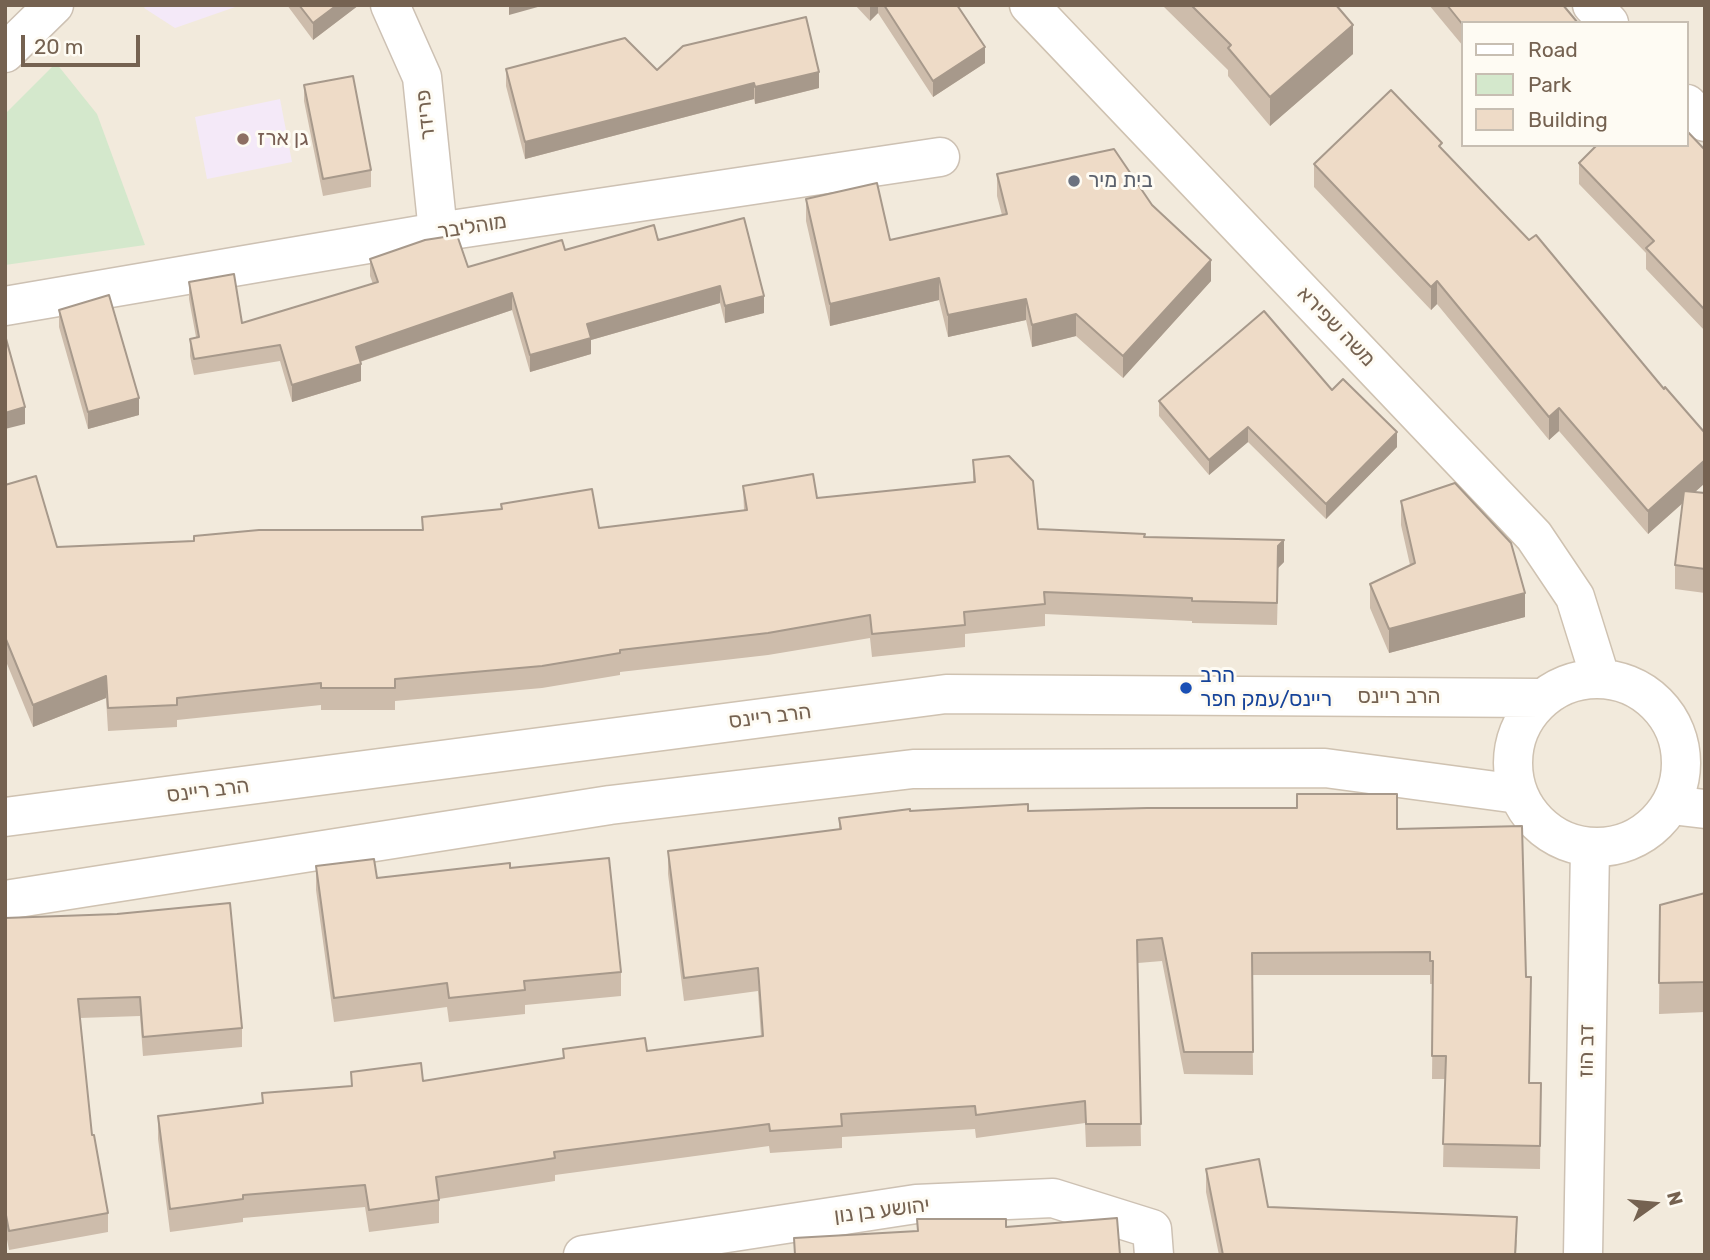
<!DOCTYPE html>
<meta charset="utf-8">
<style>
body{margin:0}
#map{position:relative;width:1710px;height:1260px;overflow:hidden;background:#fbf7ed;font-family:Rubik,sans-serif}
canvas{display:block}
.frame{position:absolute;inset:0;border:7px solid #756251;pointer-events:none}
.legend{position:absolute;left:1461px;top:21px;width:228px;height:126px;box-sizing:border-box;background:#fefbf3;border:2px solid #c7beb2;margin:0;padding:9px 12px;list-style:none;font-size:21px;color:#756251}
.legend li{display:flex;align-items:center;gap:14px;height:35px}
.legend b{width:35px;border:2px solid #c7beb2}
.north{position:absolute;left:1619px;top:1169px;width:70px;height:70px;-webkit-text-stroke:5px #fefbf3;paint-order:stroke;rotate:75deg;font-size:19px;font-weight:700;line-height:28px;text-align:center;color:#756251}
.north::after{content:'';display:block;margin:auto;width:24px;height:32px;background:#756251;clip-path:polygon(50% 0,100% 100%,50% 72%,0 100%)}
.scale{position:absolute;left:21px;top:35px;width:119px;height:32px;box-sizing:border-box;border:4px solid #756251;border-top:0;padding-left:9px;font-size:21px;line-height:24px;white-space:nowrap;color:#756251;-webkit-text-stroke:5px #fefbf3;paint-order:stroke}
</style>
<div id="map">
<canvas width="1710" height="1260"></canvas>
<div class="frame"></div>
<ul class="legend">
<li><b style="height:9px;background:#fff"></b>Road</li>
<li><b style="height:19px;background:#d4e8cc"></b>Park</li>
<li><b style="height:19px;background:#eedbc7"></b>Building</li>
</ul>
<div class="north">N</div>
<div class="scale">20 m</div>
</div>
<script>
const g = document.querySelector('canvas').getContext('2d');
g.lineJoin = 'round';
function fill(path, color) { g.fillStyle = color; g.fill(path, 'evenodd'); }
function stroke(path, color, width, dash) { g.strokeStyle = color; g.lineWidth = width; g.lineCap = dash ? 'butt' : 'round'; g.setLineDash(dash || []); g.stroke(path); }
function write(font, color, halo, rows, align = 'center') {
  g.font = font + ' Rubik,Heebo,sans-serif'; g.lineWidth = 6; g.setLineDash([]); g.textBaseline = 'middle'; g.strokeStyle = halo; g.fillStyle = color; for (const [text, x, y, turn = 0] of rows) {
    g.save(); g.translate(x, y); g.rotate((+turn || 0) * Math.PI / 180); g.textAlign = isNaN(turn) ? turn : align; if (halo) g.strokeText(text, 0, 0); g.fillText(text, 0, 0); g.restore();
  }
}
fill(new Path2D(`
 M5 5H1705V1255H5ZM1463 23H1687V145H1463Z`), '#f2eadc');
fill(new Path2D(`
 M146 5H241L175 28 144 8Z
 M280 99 292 162 207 179 195 117Z`), '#f4e9f8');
fill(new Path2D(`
 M56 63 97 114 145 245 5 265V114Z`), '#d4e8cc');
const street = new Path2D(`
 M390 5 422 77 438 232
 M1592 5 1609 23
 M5 53 54 5
 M1687 104 1705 122
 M5 306 438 232 940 157
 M583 1255 916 1204 1053 1198 1152 1229 1154 1255
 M1583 1255 1590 848`);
const secondary = new Path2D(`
 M1029 5 1534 536 1575 597 1600 677
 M1513 763a84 84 0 1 1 168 0a84 84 0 1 1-168 0Z
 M1671 805 1705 809
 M5 817 946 694 1540 698
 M5 900 610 805 913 769 1325 768 1518 794`);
stroke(street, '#cdc1b3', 41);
stroke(secondary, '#cfc2b1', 41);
stroke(street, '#fff', 38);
stroke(secondary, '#fff', 38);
fill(new Path2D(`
 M287 5H359L313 40Z
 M855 5H957L985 63 933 97 878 13 870 21Z
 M1162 5H1336L1353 54 1270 126 1228 76V70Z
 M1429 5H1563L1463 23V46Z
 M506 69 657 70 819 88 755 104 754 99 525 159 506 86Z
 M304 85 371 170V187L323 196 304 101Z
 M1442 149 1705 433V483L1695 492 1705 493V593L1675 589V565L1683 503 1648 534 1559 431 1549 440 1437 304 1431 310 1314 187V164Z
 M1705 150V331L1646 269V253L1579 184V163Z
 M997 174 1152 205 1211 281 1123 378 1076 336 1032 347 1026 320 948 337 939 300 830 326 806 221V199L890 240 1002 215 997 196Z
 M658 240 764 313 725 323 720 303 591 340V354L530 372 512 310 360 362 361 381 292 402 280 361 194 375 190 356V339L196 337 189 299V282L242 323 373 284 370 276V259L468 267 565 250Z
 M59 310 139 415 88 429 59 327Z
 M1332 390 1397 447 1326 519 1248 442 1209 475 1159 416V401Z
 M973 460 1038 529 1144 537 1284 562 1278 568 1277 625 1192 623V621L1045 614V626L965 634V647L872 657 870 638 768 655 620 672V675L542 688 395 701V710H321V705L177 720V727L108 731 106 698 33 727 5 659V485L57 547 422 530V517L501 509V504L599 528 744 510 743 486 817 498 973 482Z
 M1401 501 1525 617 1389 653 1370 608V584L1410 565 1401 525Z
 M910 811H1028L1397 829 1530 1083H1541L1540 1169 1443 1167 1445 1079H1432L1433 984H1430V975H1252L1253 1075 1184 1074 1162 961 1138 963 1141 1146 1086 1147 1085 1123 976 1138 975 1129 842 1137V1148L770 1153 769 1146 555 1175V1181L439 1199V1223L369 1232 365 1207 243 1218V1222L170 1232 158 1139V1116L262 1103V1093L351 1086V1072L423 1081 563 1058V1049L647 1051 761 1037 758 991 684 1001 668 874V851L839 829V818Z
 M316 866 377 878 510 868 621 972V996L525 1005V1014L449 1022 447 1007 334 1022 316 890Z
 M1705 893V1012L1659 1014 1660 905Z
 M5 918 242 1028V1047L143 1056 140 1016 80 1018 92 1135 108 1213V1232L9 1250 5 1229Z
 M1206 1169 1268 1207 1517 1240 1516 1255H1219L1206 1192Z`), '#cdbcab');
fill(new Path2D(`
 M337 5H359L313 40V23Z
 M509 5H545L509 15Z
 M870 5H878V13L870 21Z
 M1353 25V54L1270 126V97Z
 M985 47V63L933 97V81Z
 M819 72V88L755 104V87Z
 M754 83V99L525 159V142Z
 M1211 260V281L1123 378V356Z
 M939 278V300L830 326V304Z
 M1437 281V304L1431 310V287Z
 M720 286V303L591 340V354L530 372V355L587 324Z
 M512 293V310L356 363V347Z
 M764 296V313L725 323V306Z
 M1026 299V320L948 337V315Z
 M1076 314V336L1032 347V325Z
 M361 364V381L292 402V385Z
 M139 398V415L88 429V412Z
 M25 407V424L5 429V413Z
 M1559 408V431L1549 440V417Z
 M1248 427V442L1209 475V460Z
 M1397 432V447L1326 519V504Z
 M1705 460V483L1648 534V511Z
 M1284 540V562L1278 568 1277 625 1278 546Z
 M1525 593V617L1389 653V629Z
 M106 676V698L33 727V705Z`), '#a7998b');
const building = new Path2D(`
 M299 5H337L313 23Z
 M884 5H957L985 47 933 81Z
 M1191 5H1336L1353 25 1270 97 1228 48 1231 45Z
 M1447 5H1563L1578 23H1463V25Z
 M806 17 819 72 755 87 754 83 525 142 506 69 625 38 657 70 683 46Z
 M353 76 371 170 323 179 304 85Z
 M1391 90 1442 143 1439 146 1529 240 1536 235 1664 389 1665 387 1705 433V460L1648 511 1559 408 1549 417 1437 281 1431 287 1314 164Z
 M1687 131 1705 150V310L1646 248 1654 241 1579 163 1597 145H1687Z
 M1114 149 1152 205 1211 260 1123 356 1076 314 1032 325 1026 299 948 315 939 278 830 304 806 199 877 183 890 240 1007 214 997 174Z
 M744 218 764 296 725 306 720 286 587 324 591 338 530 355 512 293 356 347 361 364 292 385 280 345 194 359 190 339 199 337 189 282 234 274 242 323 378 282 370 259 425 240 457 235 468 267 562 240 565 250 654 225 658 240Z
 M109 295 139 398 88 412 59 310Z
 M1264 311 1332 390 1343 379 1397 432 1326 504 1248 427 1209 460 1159 401Z
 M5 335 25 407 5 413Z
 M1009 456 1033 481 1038 529 1145 534 1144 537 1284 540 1278 546 1277 603 1192 601V598L1044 592 1045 604 964 612 965 625 872 634 870 615 768 633 620 650V653L542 666 395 679V688H321V683L177 698V705L108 708 106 676 33 705 5 637V485L36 476 57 547 194 541V536L259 530H423L422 517 502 509 501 504 592 489 599 528 747 510 743 486 813 474 817 498 975 482 973 460Z
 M1455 483 1511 543 1525 593 1389 629 1370 584 1415 563 1401 501Z
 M1684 491 1705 493V569L1675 565Z
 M1297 794H1397V829L1522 826 1526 977H1531L1529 1083H1541L1540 1146 1443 1144 1446 1056H1432L1433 961H1430V952L1252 953 1253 1052H1184L1162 938 1137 940 1141 1124H1086L1085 1101 976 1115 975 1106 841 1114 842 1126 770 1131 769 1124 554 1152 555 1158 436 1177 439 1200 369 1210 365 1185 243 1195V1199L170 1209 158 1116 263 1103 262 1093 352 1086 351 1072 421 1063 423 1081 564 1058 563 1049 645 1038 647 1051 763 1036 758 968 684 978 668 851 841 829 839 818 910 809V811L1028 804V811L1147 808H1297Z
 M609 858 621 972 524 981 525 990 449 998 447 983 334 998 316 866 374 859 377 878 510 863V868Z
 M1705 893V982L1659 983 1660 905Z
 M230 903 242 1028 143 1037 140 997 78 999 92 1135H94L108 1213 9 1231 5 1210V918L117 914Z
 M1259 1159 1268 1207 1517 1217 1515 1255H1223L1206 1169Z
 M1117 1218 1120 1255H795L794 1238 918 1231 917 1219H1006V1227Z`);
fill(building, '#eedbc7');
stroke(building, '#a7998b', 2);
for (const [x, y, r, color] of [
 [243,139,7,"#8d6e63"],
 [1074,181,7,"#6b7280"],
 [1186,688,7,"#1a4fb4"]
]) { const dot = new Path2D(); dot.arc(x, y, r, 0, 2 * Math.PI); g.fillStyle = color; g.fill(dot); stroke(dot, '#fefbf3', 2.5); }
write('21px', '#756251', '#fefbf3', [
 ["פרידר",426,115,-96],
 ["מוהליבר",472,227,-9],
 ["משה שפירא",1336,327,46],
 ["הרב ריינס",1399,697],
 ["הרב ריינס",770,717,-7],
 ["הרב ריינס",208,791,-7],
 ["דב הוז",1587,1051,-89],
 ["יהושע בן נון",882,1211,-7]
]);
write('21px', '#785e54', '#fefbf3', [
 ["גן ארז",257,139]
], 'left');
write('21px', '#5b616d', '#fefbf3', [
 ["בית מיר",1088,181]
], 'left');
write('21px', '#164399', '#fefbf3', [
 ["הרב",1200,676],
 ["ריינס/עמק חפר",1200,700]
], 'left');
</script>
